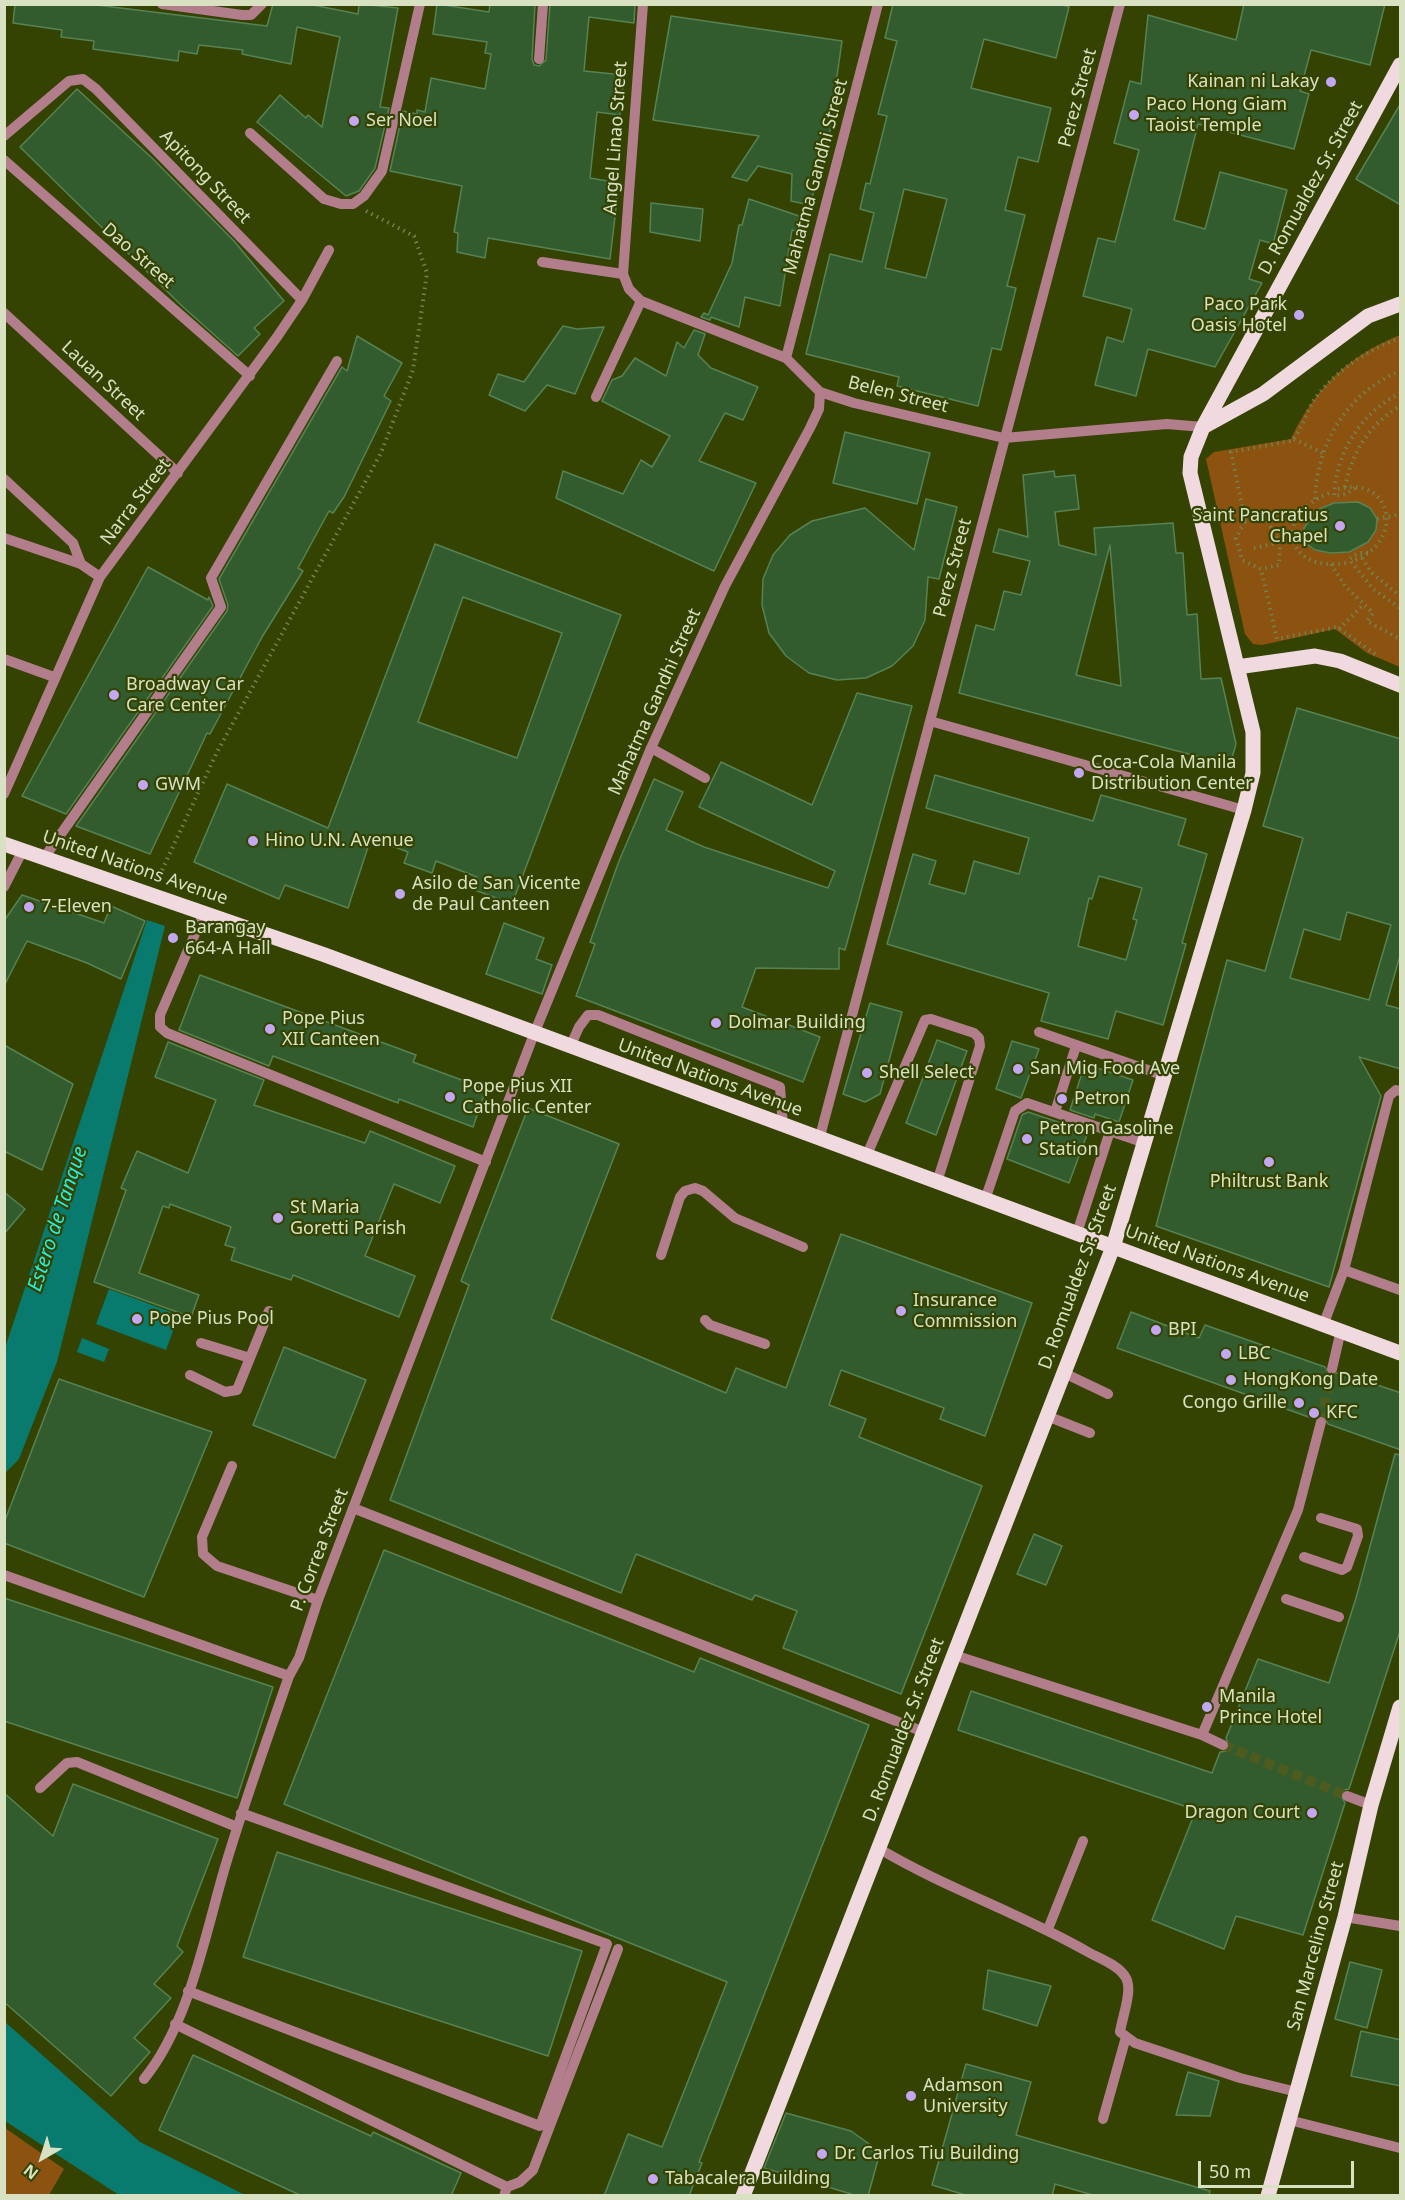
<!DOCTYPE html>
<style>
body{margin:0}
#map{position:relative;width:1405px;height:2200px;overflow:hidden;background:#354302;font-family:"Noto Sans",sans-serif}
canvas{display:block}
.frame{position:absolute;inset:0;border:6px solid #d8e2c3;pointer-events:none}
.north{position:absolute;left:12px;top:2128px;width:60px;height:60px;-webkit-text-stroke:4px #354302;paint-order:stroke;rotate:219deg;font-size:16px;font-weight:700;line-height:24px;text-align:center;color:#d8e2c3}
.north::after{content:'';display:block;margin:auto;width:21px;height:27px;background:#d8e2c3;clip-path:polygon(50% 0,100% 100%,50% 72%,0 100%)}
.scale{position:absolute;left:1198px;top:2161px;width:156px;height:27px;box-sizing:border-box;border:3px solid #d8e2c3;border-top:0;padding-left:8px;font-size:18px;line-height:21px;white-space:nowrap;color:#d8e2c3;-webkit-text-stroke:4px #354302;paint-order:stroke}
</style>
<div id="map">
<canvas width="1405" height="2200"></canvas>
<div class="frame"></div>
<div class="north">N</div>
<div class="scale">50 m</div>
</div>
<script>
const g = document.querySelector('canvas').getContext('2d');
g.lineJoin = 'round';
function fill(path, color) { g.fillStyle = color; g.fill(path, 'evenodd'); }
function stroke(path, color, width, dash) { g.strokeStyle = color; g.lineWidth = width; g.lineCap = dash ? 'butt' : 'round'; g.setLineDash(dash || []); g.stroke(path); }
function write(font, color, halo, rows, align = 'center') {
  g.font = font + ' "Noto Sans",sans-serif'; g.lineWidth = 4.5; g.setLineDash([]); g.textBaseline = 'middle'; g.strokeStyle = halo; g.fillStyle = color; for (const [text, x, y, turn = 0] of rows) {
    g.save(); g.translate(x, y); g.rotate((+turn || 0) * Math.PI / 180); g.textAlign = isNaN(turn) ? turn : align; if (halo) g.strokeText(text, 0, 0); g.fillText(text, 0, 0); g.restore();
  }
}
fill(new Path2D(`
 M1400 335V667L1367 653 1335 629 1262 645 1253 644 1245 634 1206 459 1214 452 1291 439C1314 389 1349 355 1400 335Z
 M5 2128 64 2169 49 2195H5Z`), '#8c5210');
fill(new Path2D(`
 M147 920 165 926 57 1362 19 1459 5 1473V1348Z
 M109 1289 179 1315 166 1350 96 1324Z
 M82 1338 109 1349 104 1362 77 1352Z
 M4 2021 140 2142 245 2195H119L5 2121Z`), '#087b6e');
const building = new Path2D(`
 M15 4H88L267 26 273 4H308L358 14 359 4 398 8 380 107 389 108 375 168 359 191 346 196 257 122 280 95 306 118 308 115 322 127 340 37 297 27 291 64 242 54 243 50 199 45 197 54 179 51 178 61 93 49 94 41 61 37 62 30 13 23Z
 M437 4 489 12 490 4H535L532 59 534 65 539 66 546 60 550 4H635L634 23 589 17 584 71 624 75 620 115 597 112 590 178 619 183 610 259 488 238 485 258 457 252 458 233 454 232 462 186 390 171 403 111 417 114V110L425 112 431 78 485 89 491 54 485 53 487 42 433 34Z
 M893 4H1060L1069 7 1056 58 984 39 971 88 1051 108 1038 162 1018 157 1005 210 1025 215 1007 286 1016 288 1001 350 992 348 978 406 897 386 899 377 806 354 830 254 862 262 874 213 860 209 866 183 870 184 887 116 878 114 897 41 885 38ZM904 189 947 199 926 278 885 268Z
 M1244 4H1385L1370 65 1311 50 1300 91 1309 94 1294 149 1198 124 1174 220 1205 229 1220 172 1287 190 1273 244 1260 240 1249 279 1262 283 1215 367 1148 349 1136 396 1095 385 1107 337 1123 342 1132 309 1083 296 1098 238 1115 242 1139 150 1114 143 1130 81 1141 84 1148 15 1236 40Z
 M671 16 842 41 833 104 837 105 810 205 791 201 792 174 758 166 747 181 732 177 759 136 653 120Z
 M77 89 153 159 234 241 284 301 254 328 260 334 238 356 182 306 20 147Z
 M1401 103V205L1356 179Z
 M749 199 799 216 796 231 792 230 780 306 745 297 739 327 711 317 710 320 701 317 704 313 708 315 732 263 739 225H742Z
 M651 203 703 209 700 241 650 232Z
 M563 326 577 329 604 327 575 394 547 385 525 411 489 395 498 374 524 382Z
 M694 330 705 334 698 355 711 368 758 387 743 420 725 413 699 461 756 483 714 571 556 498 563 471 623 494 641 460 652 467 670 436 602 401 612 380 622 376 635 358 666 376 677 342 684 348Z
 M357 336 402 363 384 396 391 401 344 497 333 513 329 511 298 568 303 571 262 637 210 734 207 733 150 854 76 826 227 611 228 605 219 579 342 367 347 371Z
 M845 432 930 453 917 504 833 483Z
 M1054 471 1055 477 1075 475 1079 509 1055 512 1059 545 1096 555 1094 528 1173 523 1176 553H1183L1187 615 1197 614 1201 679 1221 678 1236 744 1230 765 959 693 976 625 994 630 1004 591 1021 595 1030 561 993 552 999 529 1028 537 1023 475ZM1110 545 1121 686 1076 675Z
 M926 499 957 507 939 579 928 577 925 620 913 646 892 666 866 678 837 680 809 673 786 656 769 633 762 605 763 579 773 555 790 535 812 521 865 508 914 550Z
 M1358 502 1370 508 1377 519 1376 530 1368 542 1349 552 1331 553 1315 550 1307 544 1303 537 1304 528 1317 510 1334 503Z
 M435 544 621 615 512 904 472 889 477 877 436 861 432 873 404 863 408 852 371 838 348 908 285 885 279 899 194 862 227 784 328 828ZM463 597 562 633 517 758 418 722Z
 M148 567 208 600 209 597 213 606 66 814 22 796Z
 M857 693 912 706 845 950 839 948V969L756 968 742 1007 820 1037 803 1082 576 996 595 944 590 942 619 861 654 779 683 792 666 830 704 847 828 888 835 871 699 807 721 762 812 805Z
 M1297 708 1401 739V952L1386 1005 1401 1009V1069L1359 1057 1381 1096 1329 1287 1156 1226 1227 960 1265 971 1303 838 1263 826ZM1347 912 1391 925 1369 1000 1290 978 1304 929 1340 940Z
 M935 775 1093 821 1101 795 1186 819 1178 845 1207 854 1182 943 1186 944 1163 1025 1116 1011 1108 1039 1041 1021 1049 993 887 944 913 854 936 861 929 884 965 894 974 861 1019 874 1029 838 926 808ZM1099 876 1142 888 1133 919 1137 920 1126 960 1078 946 1089 898 1092 899Z
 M22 895 104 923 111 906 145 921 121 979 87 963 27 941 4 986V921Z
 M504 923 544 938 536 959 552 965 542 994 486 974Z
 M200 975 416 1055 413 1062 486 1089 473 1127 399 1099 398 1103 273 1056 269 1066 179 1030Z
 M870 1003 902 1012 880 1094 865 1102 843 1094Z
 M937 1040 967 1051 936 1135 906 1123Z
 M1012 1041 1039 1049 1021 1098 996 1089Z
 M168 1042 264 1080 254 1105 365 1143 370 1131 455 1166 440 1203 394 1184 365 1256 415 1276 399 1317 293 1275 291 1280 231 1260 235 1248 225 1245 231 1227 170 1204 169 1208 163 1206 139 1273 199 1295 191 1317 94 1282 126 1190 121 1188 137 1151 188 1173 216 1100 155 1077Z
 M4 1045 73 1084 42 1170 4 1151Z
 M1085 1064 1133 1080 1119 1122 1095 1114 1094 1118 1070 1110Z
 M528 1108 619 1144 551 1319 726 1393 736 1368 786 1388 841 1234 1032 1303 985 1436 940 1419 944 1408 841 1370 829 1405 866 1419 859 1437 982 1486 901 1694 783 1648 797 1611 755 1595 752 1600 636 1554 621 1593 390 1500 469 1285 461 1281Z
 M1028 1112 1088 1132 1069 1183 1007 1159 1022 1115Z
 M4 1192 25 1209 4 1234Z
 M1131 1312 1199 1338 1205 1325 1325 1367 1330 1376 1339 1372 1401 1393V1450L1328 1424 1323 1415H1318L1314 1419 1117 1348Z
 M284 1347 366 1380 335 1458 253 1425Z
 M59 1379 212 1432 144 1597 4 1543V1523Z
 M1395 1454 1401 1455V1628L1349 1789 1343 1790 1340 1794 1345 1803 1303 1935 1236 1916 1224 1949 1152 1920 1196 1810 958 1730 971 1691 1212 1773 1220 1752 1227 1751 1230 1748 1226 1738 1258 1659 1329 1683 1356 1598Z
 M1034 1534 1062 1546 1046 1585 1017 1574Z
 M384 1550 694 1672 700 1658 869 1725 699 2162 702 2163 689 2196H604L628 2134 662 2147 727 1982 284 1804Z
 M4 1598 273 1687 237 1798 4 1721Z
 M73 1784 218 1839 177 1946 183 1952 154 1984 171 1998 134 2038 150 2052 111 2096 4 2002V1793L53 1836Z
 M277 1852 582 1951 548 2056 243 1957Z
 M1350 1962 1382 1970 1367 2028 1335 2019Z
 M988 1970 1051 1986 1037 2026 983 2009Z
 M1361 2031 1401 2040V2086L1351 2076Z
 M193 2055 371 2136 373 2132 461 2173 451 2196H302L159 2130Z
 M966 2064 1031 2082 1016 2135 1210 2191 1209 2196H1096L1055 2184 1052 2196H969L932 2185Z
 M1188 2072 1219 2081 1210 2116 1176 2115Z
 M786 2113 851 2131 872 2146V2151L879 2156 868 2196H858L764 2168Z`);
fill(building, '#325c2e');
stroke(building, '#578253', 1.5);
stroke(new Path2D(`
 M1321 1422 1332 1369
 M1223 1745 1347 1796`), '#4d5b1f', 10, [10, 5]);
stroke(new Path2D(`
 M1294 439 1323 453
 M1345 487C1352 452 1369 425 1400 406
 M1355 488 1346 494 1334 496C1336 452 1361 413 1400 393
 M1338 489C1393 475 1405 541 1355 560
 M1329 493C1271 517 1286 573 1346 563
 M1315 499C1317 443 1347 393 1400 371
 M1377 519 1400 514
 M1245 521 1265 518 1280 543 1279 565 1261 569
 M1254 548 1303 537
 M1368 553H1359L1349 559 1373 589 1400 608
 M1362 558 1372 573 1400 596
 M1331 564 1345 586 1373 613 1367 621 1400 639
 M1339 629 1363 605
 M1375 654 1337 627 1277 639 1261 569 1242 560 1236 538 1245 521 1231 452 1291 441C1302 431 1306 412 1314 400 1335 371 1367 350 1400 338
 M157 881 217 752 381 453 413 370 427 273 414 236 366 211`), '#75824e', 4, [1.5, 4.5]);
stroke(new Path2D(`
 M162 4 242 15H251L262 4
 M643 4 623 274 629 289 641 301 786 358 820 392 854 403 1004 438 1167 424 1203 427
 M539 59 543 4
 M250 133 324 199 341 204H353L364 196 382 171 420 4
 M4 136 69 81 83 79 96 89 302 300
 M4 160 250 376
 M542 262 623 274
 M4 313 178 473
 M786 358 878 4
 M596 397 641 301
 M4 479 73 543 81 564 100 577
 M4 538 81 564
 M4 659 54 677
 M930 721 1244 810
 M651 748 705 778
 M4 794 100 577 277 337 302 300 329 250
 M44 858 221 607 211 578 337 361
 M4 887 23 850
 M204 913 160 1015V1027L167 1033 486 1162
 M1039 1032 1165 1076
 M570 1047 579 1027 588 1015H598L780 1087 783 1126
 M1055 1112 1076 1046
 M819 1140 1120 4
 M866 1157 925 1020 931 1019 974 1033 979 1038 980 1046 937 1182
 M985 1200 1015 1111 1027 1103 1145 1143
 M1077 1233 1110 1131
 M661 1255 680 1197 685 1191 695 1188 703 1191 735 1218 803 1247
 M1344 1270 1400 1290
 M705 1320 710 1325 765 1344
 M1324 1323 1344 1270 1389 1096 1396 1090 1400 1091
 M201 1343 250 1358
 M1332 1369 1341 1330
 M1064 1373 1108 1394
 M190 1375 225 1392 237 1390 269 1311
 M1047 1416 1090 1433
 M232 1466 202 1537 203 1554 217 1566 318 1600
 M353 1508 924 1732
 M1304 1557 1342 1570 1347 1567 1358 1536 1357 1529 1321 1518
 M4 1575 289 1676
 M1286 1599 1339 1617
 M954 1655 1202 1735 1298 1510 1321 1422
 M1202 1735 1223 1745
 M40 1788 67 1763 77 1762 237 1827
 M1347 1796 1371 1805
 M878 1848C945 1888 1020 1913 1088 1952 1100 1959 1119 1965 1126 1978 1133 1990 1122 2018 1120 2032L1135 2043 1240 2078 1297 2092
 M1345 1917 1400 1926
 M1048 1929 1083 1841
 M188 1991 540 2126 607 1944 241 1813
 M175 2024 507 2187
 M144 2079C189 2024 205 1935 225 1867 244 1803 267 1740 289 1676L299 1658 318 1600 534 1034 651 748 725 586 810 428 819 409 820 392
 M1103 2119 1126 2037
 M1289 2120 1400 2148
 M504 2196 507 2187 520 2182 533 2170 618 1949`), '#b37e8c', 10);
stroke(new Path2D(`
 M1203 427 1263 394 1368 316 1400 304
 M1237 667 1315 656 1340 661 1400 685
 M4 844 325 955 1400 1353
 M743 2196 1113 1247 1244 810 1253 773V732L1190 473 1191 457 1203 427 1400 65
 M1268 2196 1345 1917 1371 1805 1400 1707`), '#f1dadf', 15);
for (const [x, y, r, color] of [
 [1331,82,6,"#c4a7f1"],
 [1134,115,6,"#c4a7f1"],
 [354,121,6,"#c4a7f1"],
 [1299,315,6,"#c4a7f1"],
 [1340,526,6,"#c4a7f1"],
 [114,695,6,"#c4a7f1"],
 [1079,773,6,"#c4a7f1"],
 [143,785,6,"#c4a7f1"],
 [253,841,6,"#c4a7f1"],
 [400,894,6,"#c4a7f1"],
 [29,907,6,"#c4a7f1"],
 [173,938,6,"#c4a7f1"],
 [716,1023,6,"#c4a7f1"],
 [270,1029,6,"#c4a7f1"],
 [1018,1069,6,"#c4a7f1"],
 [867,1073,6,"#c4a7f1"],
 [450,1097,6,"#c4a7f1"],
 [1062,1099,6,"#c4a7f1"],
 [1027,1139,6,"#c4a7f1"],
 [1269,1162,6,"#c4a7f1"],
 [278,1218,6,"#c4a7f1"],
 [901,1311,6,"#c4a7f1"],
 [137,1319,6,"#c4a7f1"],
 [1156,1330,6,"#c4a7f1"],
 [1226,1354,6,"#c4a7f1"],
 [1231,1380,6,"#c4a7f1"],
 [1299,1403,6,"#c4a7f1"],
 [1314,1413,6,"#c4a7f1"],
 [1207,1707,6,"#c4a7f1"],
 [1312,1813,6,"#c4a7f1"],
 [911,2096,6,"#c4a7f1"],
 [822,2154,6,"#c4a7f1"],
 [653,2179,6,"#c4a7f1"]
]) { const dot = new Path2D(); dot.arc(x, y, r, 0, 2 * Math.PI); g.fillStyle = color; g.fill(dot); stroke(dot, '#354302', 2); }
write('18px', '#d8e2c3', '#354302', [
 ["Kainan ni Lakay",1319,82,"right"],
 ["Paco Hong Giam",1146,105],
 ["Taoist Temple",1146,126],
 ["Ser Noel",366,121],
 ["Paco Park",1287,305,"right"],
 ["Oasis Hotel",1287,326,"right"],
 ["Saint Pancratius",1328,516,"right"],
 ["Chapel",1328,537,"right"],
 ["Broadway Car",126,685],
 ["Care Center",126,706],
 ["Coca-Cola Manila",1091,763],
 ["Distribution Center",1091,784],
 ["GWM",155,785],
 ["Hino U.N. Avenue",265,841],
 ["Asilo de San Vicente",412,884],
 ["de Paul Canteen",412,905],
 ["7-Eleven",41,907],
 ["Barangay",185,928],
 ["664-A Hall",185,949],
 ["Pope Pius",282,1019],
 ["XII Canteen",282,1040],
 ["Dolmar Building",728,1023],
 ["San Mig Food Ave",1030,1069],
 ["Shell Select",879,1073],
 ["Pope Pius XII",462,1087],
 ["Catholic Center",462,1108],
 ["Petron",1074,1099],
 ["Petron Gasoline",1039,1129],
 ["Station",1039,1150],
 ["Philtrust Bank",1269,1182,"center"],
 ["St Maria",290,1208],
 ["Goretti Parish",290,1229],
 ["Insurance",913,1301],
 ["Commission",913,1322],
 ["Pope Pius Pool",149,1319],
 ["BPI",1168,1330],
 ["LBC",1238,1354],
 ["HongKong Date",1243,1380],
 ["Congo Grille",1287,1403,"right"],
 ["KFC",1326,1413],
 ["Manila",1219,1697],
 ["Prince Hotel",1219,1718],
 ["Dragon Court",1300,1813,"right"],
 ["Adamson",923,2086],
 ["University",923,2107],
 ["Dr. Carlos Tiu Building",834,2154],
 ["Tabacalera Building",665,2179]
], 'left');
write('18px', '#d8e2c3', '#354302', [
 ["Perez Street",1078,98,-75],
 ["Angel Linao Street",616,138,-86],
 ["Apitong Street",205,177,46],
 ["Mahatma Gandhi Street",816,177,-75],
 ["D. Romualdez Sr. Street",1311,188,-61],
 ["Dao Street",138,256,41],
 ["Lauan Street",103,381,43],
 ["Belen Street",898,395,14],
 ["Narra Street",136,502,-53],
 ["Perez Street",953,568,-75],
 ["Mahatma Gandhi Street",655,702,-66],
 ["United Nations Avenue",135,868,19],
 ["United Nations Avenue",710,1078,20],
 ["United Nations Avenue",1217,1264,20],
 ["D. Romualdez Sr. Street",1078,1277,-70],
 ["P. Correa Street",320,1550,-69],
 ["D. Romualdez Sr. Street",904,1730,-69],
 ["San Marcelino Street",1316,1946,-75]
]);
write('italic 20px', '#29edd6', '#354302', [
 ["Estero de Tanque",58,1219,-72]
]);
</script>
